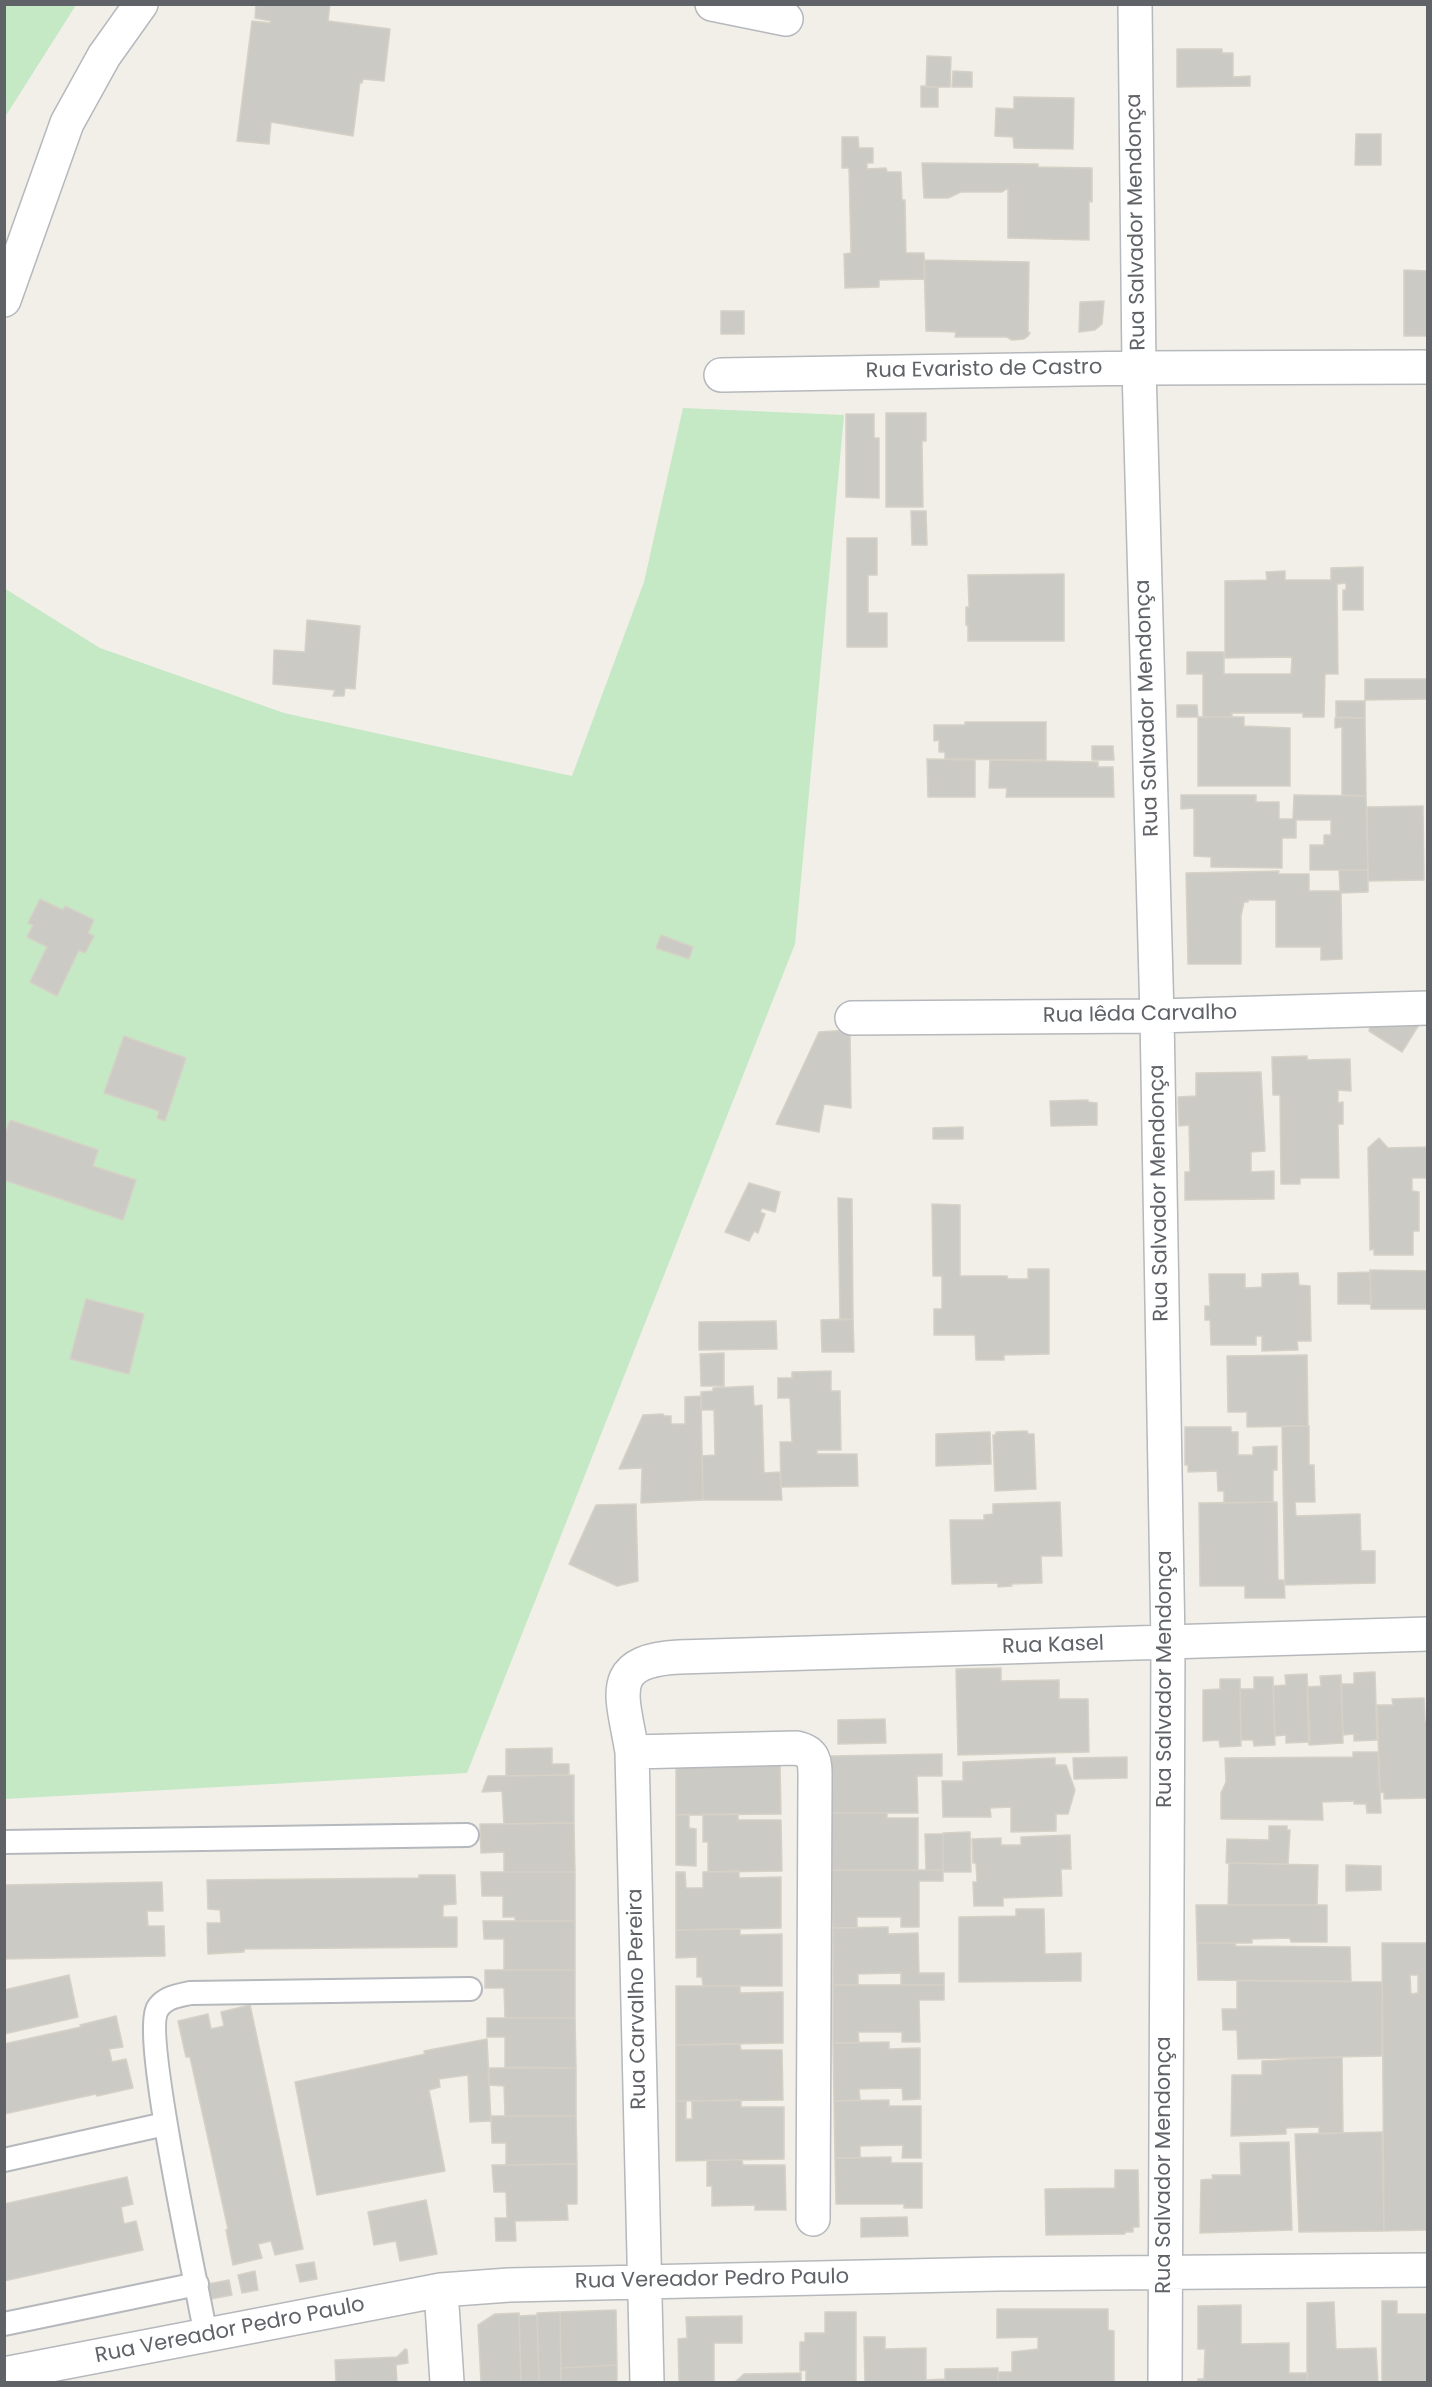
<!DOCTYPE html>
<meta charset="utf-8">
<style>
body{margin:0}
#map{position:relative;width:1432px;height:2387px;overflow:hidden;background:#f1efe8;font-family:Poppins,sans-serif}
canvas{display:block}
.frame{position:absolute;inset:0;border:6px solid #5f6368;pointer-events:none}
</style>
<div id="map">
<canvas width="1432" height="2387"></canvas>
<div class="frame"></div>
</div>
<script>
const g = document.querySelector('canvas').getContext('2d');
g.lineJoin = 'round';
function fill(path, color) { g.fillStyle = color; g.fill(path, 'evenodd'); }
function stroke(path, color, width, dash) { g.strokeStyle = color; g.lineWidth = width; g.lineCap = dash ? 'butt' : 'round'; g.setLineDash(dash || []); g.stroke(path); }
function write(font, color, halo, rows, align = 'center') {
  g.font = font + ' Poppins,sans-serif'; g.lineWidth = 4.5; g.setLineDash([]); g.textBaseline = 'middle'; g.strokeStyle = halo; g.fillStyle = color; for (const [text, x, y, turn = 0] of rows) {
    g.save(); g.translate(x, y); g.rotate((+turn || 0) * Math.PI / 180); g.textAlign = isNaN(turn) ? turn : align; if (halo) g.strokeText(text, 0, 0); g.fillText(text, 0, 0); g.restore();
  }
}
fill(new Path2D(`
 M5 4 76 5 5 117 4 5Z
 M683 408 844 415 795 944 467 1773 5 1799 4 588 100 648 284 713 572 776 644 582Z`), '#c5e8c5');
const building = new Path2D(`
 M256 4H330L328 21 390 29 384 81 363 79 362 83 360 82 353 136 271 122 269 144 237 141 252 21 270 23 271 21 255 18Z
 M1177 49H1222V53H1233V77L1250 76V86L1177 87Z
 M927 56 951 57 950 87H926Z
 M953 71 972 72V87H952Z
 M921 86 938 87V107H921Z
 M1014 97 1074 98 1073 149 1014 148 1013 137 995 136 996 108 1014 109Z
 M1356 134H1381V165H1355Z
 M842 137H858L859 148H873V163H867V169L886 168 887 172H901L902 200H905L906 253H924L925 279 879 280V287L845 288 844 254 851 253 849 168H842Z
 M922 163 1038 164V167L1092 168V202L1089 201V240L1008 238V188L1002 192H961L948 198H924Z
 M924 260 1029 262 1028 332 1030 333 1028 336 1024 339 1012 340 1007 337H955L956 332 926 331Z
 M1404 270 1428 271V336H1404Z
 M1104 301 1102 324 1095 330 1079 332 1080 302Z
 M721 311H744V334H721Z
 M886 413H926V441H922L923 507H886Z
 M846 414H874V438H879V498L846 497Z
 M911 511H926L927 545H912Z
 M847 538H877V575H868V613H887V647H847Z
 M1363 567V610H1343V590H1346V583L1337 584 1338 674H1325L1324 717H1303V713H1232V717H1203V674H1187V652H1224V674H1291L1292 657 1225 658V581L1267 580 1266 572 1285 571V580H1331V568Z
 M1064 574V641H968V626L966 625V607H969L968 575Z
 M307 620 360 626 355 689 345 688 344 696H333L335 690 273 684 274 650 305 652Z
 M1365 679H1428V699L1365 700Z
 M1336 701H1365V718L1336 717Z
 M1177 705H1197L1198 717H1177Z
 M1198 717H1244V726L1290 728V786H1198Z
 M1335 718H1365L1366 796 1342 795V727L1335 728Z
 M965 722H1046V760L945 759V752H939V740L934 741V725H965Z
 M1092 746H1113L1114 760H1092Z
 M927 759 975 760V797H928Z
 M990 760 1098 762V767H1113L1114 797H1006L1007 788H989Z
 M1181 795H1256V802H1279V819H1293L1294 795 1366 796 1368 870H1310V845H1324V835H1331V820H1296V838H1282V868L1211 867V857L1194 856V808L1181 809Z
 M1423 806 1424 880 1368 881 1367 807Z
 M1339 870H1368V892L1341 893 1342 959 1321 960V947H1276V900H1248V902H1244L1241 916V964H1188L1186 873 1279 871 1278 874H1309V891H1340Z
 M40 899 63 910 65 906 94 920 88 933 94 936 85 953 79 950 57 996 30 982 47 947 27 937 33 925 28 923Z
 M661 935 693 947 689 959 656 948Z
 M1420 1023 1402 1052 1369 1031 1371 1024Z
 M850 1030 851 1108 824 1104 819 1132 776 1124 819 1032Z
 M124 1036 186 1058 165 1121 157 1118 159 1111 104 1093Z
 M1307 1056V1060L1350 1059 1351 1091 1338 1090V1103L1343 1102V1124H1338L1339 1178H1300V1184H1281L1280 1095H1273L1272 1057Z
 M1261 1072 1265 1151 1251 1152V1172L1274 1171V1199L1185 1200V1172H1190L1189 1125 1179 1126 1178 1097 1196 1096V1073Z
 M1088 1100V1102L1097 1103V1125L1051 1126 1050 1101Z
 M10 1120 98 1150 93 1166 136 1180 123 1220 4 1180V1136Z
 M963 1127V1139H933V1128Z
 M1379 1138 1388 1148 1428 1147V1178H1412V1191L1419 1192V1231H1413V1255H1374V1249L1370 1250 1368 1148Z
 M749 1183 780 1192 775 1212 762 1208 760 1212 765 1214 758 1233 754 1231 749 1241 725 1232Z
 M838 1198 852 1199 853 1319 840 1320Z
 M932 1204 960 1205V1276H1007L1008 1279H1028V1269H1049V1354L1004 1355V1360H976L975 1335H934V1309H942V1276H933Z
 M1370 1270 1428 1271V1309H1371Z
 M1370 1272 1371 1304H1338V1273Z
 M1298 1273 1299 1285 1310 1286 1311 1341H1297L1298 1350 1262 1351V1336H1256V1345H1211L1210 1320H1205V1306H1210L1209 1274H1245V1288L1262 1287V1274Z
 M86 1299 144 1314 129 1374 70 1359Z
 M853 1319 854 1352H822L821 1320Z
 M776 1321 777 1349 699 1350V1322Z
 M724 1353V1386H701L700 1354Z
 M1307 1355 1308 1426 1247 1427V1412H1228L1227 1356Z
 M831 1371V1391H840L841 1450H817V1454H857L858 1486 781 1487 780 1442H792L790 1398H778V1378H792V1372Z
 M753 1386 754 1406 762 1405 764 1473 780 1472 782 1500H703L702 1456 715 1455 714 1410H701V1392L713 1391V1388Z
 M701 1396 703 1500 641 1503 642 1468 619 1469 643 1415 663 1414 664 1416H671V1424H685V1397Z
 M1282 1426H1309V1465H1314L1315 1502H1295L1296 1516 1360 1514 1361 1551H1375V1583L1285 1585Z
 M1185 1427H1231V1432H1238V1455H1253V1447L1277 1446V1470H1273V1502L1224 1503V1491H1218L1217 1471 1188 1472V1465H1185Z
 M1027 1431 1028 1434H1034L1036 1489 995 1491 993 1435H996V1432Z
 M990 1432 991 1464 936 1466V1434Z
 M1060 1502 1062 1556H1041L1042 1583 1011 1584 1012 1586 998 1587V1583L952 1584 950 1520H984V1515L993 1514V1504Z
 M1277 1502 1278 1580H1284L1285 1598H1245V1586H1200L1199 1503Z
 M636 1504 638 1581 617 1586 569 1564 596 1505Z
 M1001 1668V1681L1059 1680V1699H1088L1089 1752 958 1755 956 1669Z
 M1375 1672 1377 1740 1354 1741V1734L1343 1735 1341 1684H1354V1673Z
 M1307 1674 1310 1742 1286 1743V1735L1275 1736 1273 1686 1286 1685 1285 1675Z
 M1341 1675 1343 1743 1309 1745 1307 1687 1321 1686 1320 1676Z
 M1254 1677H1273L1275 1745 1254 1746 1253 1740H1241L1240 1689H1254Z
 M1220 1679H1240L1241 1746 1220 1747 1219 1740 1203 1741V1690L1220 1689Z
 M1424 1698 1425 1721H1428V1798L1384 1799V1792L1380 1793 1377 1705H1393L1392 1699Z
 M885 1719 886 1743 838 1744V1720Z
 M552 1748V1764H569V1775L506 1776V1749Z
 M1353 1752H1378L1381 1813H1367L1366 1804H1354V1801L1322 1802 1323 1820 1221 1819V1793L1226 1782 1225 1758 1353 1757Z
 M942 1754V1776H917L918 1813H831V1756Z
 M676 1757 780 1762 781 1814 676 1815Z
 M1127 1757V1778L1074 1779 1073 1758Z
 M1055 1758V1765H1066L1075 1790 1068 1814H1056V1831L1011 1832V1807L990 1808 991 1817H943L942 1781H963V1762Z
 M574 1775V1823L504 1824 502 1791 482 1792 488 1776Z
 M831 1813H887V1818H918V1870H832Z
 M689 1814V1828L696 1829V1866L676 1865V1815Z
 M703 1814H738V1820H781L782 1871 708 1872V1842H703Z
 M574 1823 575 1872H504V1852L481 1853 480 1824Z
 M1269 1826H1287V1830H1290L1288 1864 1226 1863 1227 1839 1269 1840Z
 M970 1832 971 1872H943V1833Z
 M925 1834H943V1870H926Z
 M1070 1835 1071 1869H1061L1062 1896 1003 1898V1906H974L973 1882H977L976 1863H973L972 1839 1001 1838V1845H1021V1837Z
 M1229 1863 1318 1865 1317 1905H1228Z
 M1346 1865 1381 1866V1890L1346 1891Z
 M832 1870H943V1881H919V1927H901V1917H857V1928H833Z
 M739 1871V1878L781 1877V1928L676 1930V1872H685L686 1888H703V1872Z
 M481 1872H575V1921H515V1917H503V1896H482Z
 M419 1875H455L456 1904 443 1905V1917H457V1947L244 1949V1952L208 1954 207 1923H221L220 1910 208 1909 207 1880 419 1878Z
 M162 1882 163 1911H147L148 1926H164L165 1956 4 1959V1885Z
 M1196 1905H1327V1942H1291L1290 1938 1252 1939V1943H1197Z
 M1016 1909H1044L1045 1954 1081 1953V1981L959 1982V1917L1016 1916Z
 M483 1921H575V1970H504V1939H484Z
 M888 1927V1934L918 1933 919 1973H944V1985H901V1973L858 1974V1985H833V1928Z
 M740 1929V1935L782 1934V1986H703L702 1977H697V1957L676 1958V1930Z
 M1197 1943H1236L1235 1946 1350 1947 1351 1981 1198 1980Z
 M1382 1943H1428V2230L1384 2231ZM1410 1975H1418V1993L1411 1994Z
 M485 1970H575V2018H505L504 1988H485Z
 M69 1975 78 2017 4 2034V1990Z
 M1237 1981 1382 1982V2056L1238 2059 1237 2030H1223L1222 2009H1237Z
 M833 1985H944V2000H919L920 2042H902V2032H858L859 2043H833Z
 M676 1986H740V1993L783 1992V2043L676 2045Z
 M250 2005 303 2249 275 2255 271 2241 258 2244 262 2258 233 2265 226 2230 228 2229 190 2057H186L178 2021 208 2014 211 2029 224 2026 221 2012Z
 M116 2016 123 2047 109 2049 112 2062 126 2059 133 2088 97 2096 96 2094 4 2114V2044L81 2027 80 2025Z
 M487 2018H575L576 2068 505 2067V2037H487Z
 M487 2039 491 2121 470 2122 468 2075 439 2079 440 2087 429 2090 445 2171 317 2195 295 2082 425 2054 424 2051Z
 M889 2042V2049L920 2048V2099L903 2100 902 2088 859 2089 860 2100 834 2101 833 2043Z
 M740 2044 741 2050H782L783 2100 676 2101V2045Z
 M1342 2057 1343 2133 1319 2134V2127L1286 2128V2134L1231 2136 1232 2075H1262V2061Z
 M488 2068H576V2116H505L504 2086 489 2085Z
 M741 2100V2107H784V2159L676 2161V2101H686V2119H692V2101Z
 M889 2100V2106H921V2158H902L903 2145 860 2146V2158H835L834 2101Z
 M491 2116H576L577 2164 506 2165V2143H492Z
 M1382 2132 1384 2231 1299 2232 1295 2134Z
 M1289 2142 1292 2230 1200 2233 1201 2180 1213 2179 1212 2175H1241L1240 2143Z
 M891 2157V2163H922V2208H904V2204H836L835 2158Z
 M707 2160H742L743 2165H785L786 2210H755V2205L712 2206V2186H707Z
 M577 2164V2204H567L568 2220 515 2221 516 2241H496L495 2218H507L506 2192H494L492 2165Z
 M1115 2170H1138L1139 2227H1133V2232H1125V2234L1046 2235 1045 2189 1115 2188Z
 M127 2177 133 2204 121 2207 124 2224 136 2221 143 2250 4 2281V2204Z
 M426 2200 437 2254 400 2261 396 2241 374 2245 368 2212Z
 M907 2217 908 2236 861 2237V2218Z
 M314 2262 317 2279 300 2282 296 2265Z
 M255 2271 258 2290 242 2293 238 2275Z
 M229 2280 232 2295 211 2299 208 2284Z
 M1382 2301H1397V2314H1428V2382H1382Z
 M1334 2302 1336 2349 1376 2348 1378 2382H1307V2303Z
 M1241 2305V2344L1289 2343V2373H1308L1307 2382H1198V2379H1204L1205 2349H1198V2306Z
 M997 2309H1108V2330L1114 2331V2382H998V2372H1012V2352L1038 2349V2337L997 2338Z
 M616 2310 617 2365 561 2368 560 2312Z
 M560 2312 561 2382H539L537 2313Z
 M825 2312H856V2382H806V2370L800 2371V2342H805V2333H825Z
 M519 2313 521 2382H481L478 2325 495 2314Z
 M537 2315 539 2382H521L519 2316Z
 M742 2316V2343H714V2382H679L678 2339 687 2338 686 2317Z
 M864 2337H885V2349L926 2348V2380L945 2379V2382H865Z
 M405 2349 407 2350 408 2363 396 2365 397 2382H336L335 2360 397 2357Z
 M617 2365V2382H561V2368Z
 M998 2368V2382H945V2369Z
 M801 2373V2382H735L744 2374Z`);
fill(building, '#cccac5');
stroke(building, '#d6d1c6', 1.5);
const service = new Path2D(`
 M4 1842 467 1835
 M4 2160 165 2124
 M4 2324 197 2284
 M206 2336C198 2290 141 2033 158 2008 165 1997 178 1996 190 1993L470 1989`);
const minor = new Path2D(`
 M712 4 786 19
 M1135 4 1139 368 1157 1016 1168 1643 1165 2382
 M4 300 67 123 104 56 141 4
 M721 375 1139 368 1428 367
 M852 1018 1157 1016 1428 1008
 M632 1752 796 1748C816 1752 815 1763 815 1780L813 2219
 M441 2290 447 2382
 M4 2374 441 2290 509 2285 997 2274 1428 2270
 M647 2382 632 1752C623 1696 604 1661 679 1657L1428 1634`);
stroke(service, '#b5b8bc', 26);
stroke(minor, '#b5b8bc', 36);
stroke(service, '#fff', 22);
stroke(minor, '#fff', 33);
write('21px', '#5f6368', '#fff', [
 ["Rua Salvador Mendonça",1137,222,-91],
 ["Rua Evaristo de Castro",984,370,-1],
 ["Rua Salvador Mendonça",1148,708,-92],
 ["Rua Iêda Carvalho",1140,1015,-1],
 ["Rua Salvador Mendonça",1160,1193,-91],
 ["Rua Kasel",1053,1646,-2],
 ["Rua Salvador Mendonça",1166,1679,-90],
 ["Rua Carvalho Pereira",638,1999,-91],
 ["Rua Salvador Mendonça",1165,2165,-90],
 ["Rua Vereador Pedro Paulo",712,2280,-1],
 ["Rua Vereador Pedro Paulo",230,2331,-11]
]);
</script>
